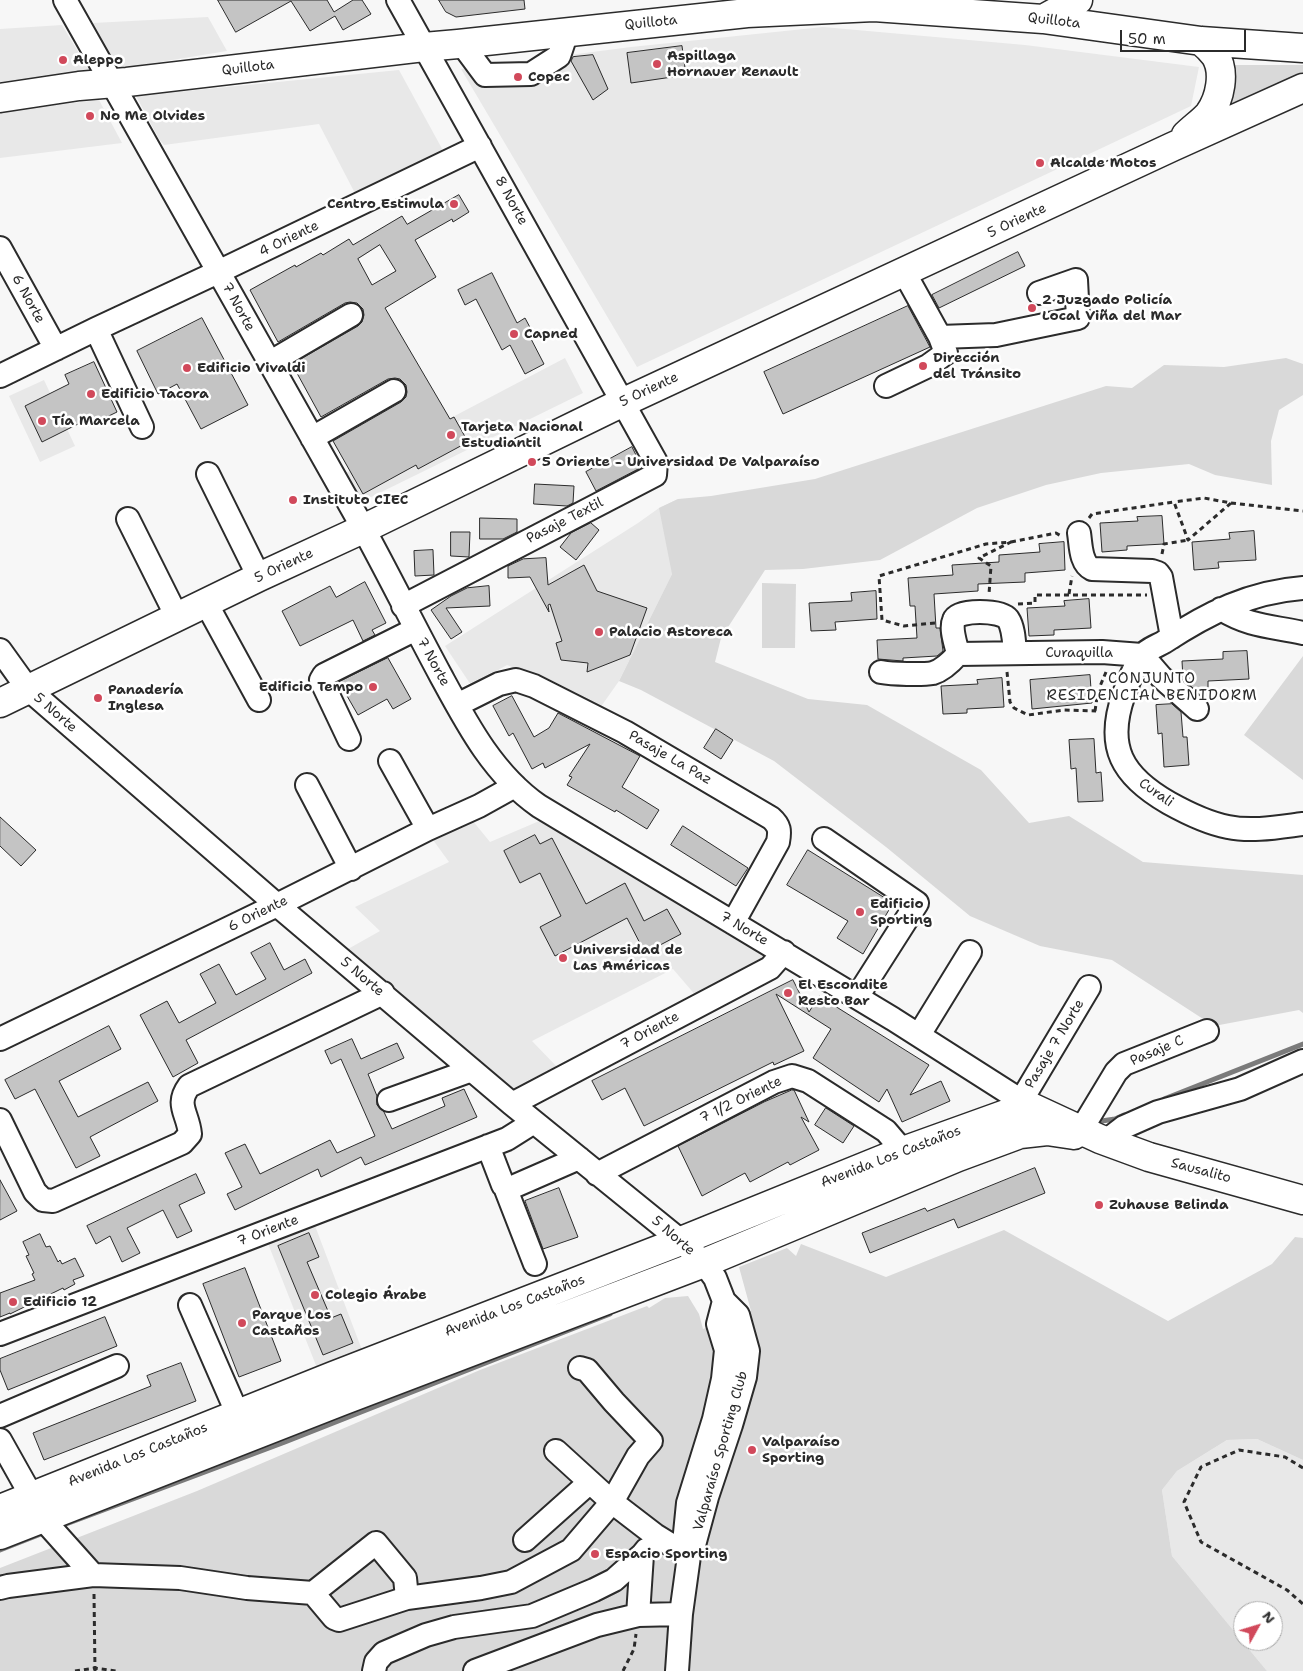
<!DOCTYPE html>
<meta charset="utf-8">
<style>
body{margin:0}
#map{position:relative;width:1303px;height:1671px;overflow:hidden;background:#f7f7f7;font-family:"Shantell Sans",sans-serif}
canvas{display:block}
.north{position:absolute;left:1233px;top:1601px;width:50px;height:50px;box-sizing:border-box;background:#fff;border:1px solid #aaa;border-radius:50%;rotate:51deg;font-size:14px;font-weight:700;line-height:20px;text-align:center;color:#2b2b2b}
.north::after{content:'';display:block;margin:auto;width:18px;height:22px;background:#d1495b;clip-path:polygon(50% 0,100% 100%,50% 72%,0 100%)}
.scale{position:absolute;left:1120px;top:30px;width:126px;height:22px;box-sizing:border-box;border:2px solid #2b2b2b;border-top:0;padding-left:6px;font-size:15px;line-height:18px;white-space:nowrap;color:#2b2b2b;-webkit-text-stroke:4px #fff;paint-order:stroke}
</style>
<div id="map">
<canvas width="1303" height="1671"></canvas>
<div class="north">N</div>
<div class="scale">50 m</div>
</div>
<script>
const g = document.querySelector('canvas').getContext('2d');
g.lineJoin = 'round';
function fill(path, color) { g.fillStyle = color; g.fill(path, 'evenodd'); }
function stroke(path, color, width, dash) { g.strokeStyle = color; g.lineWidth = width; g.lineCap = dash ? 'butt' : 'round'; g.setLineDash(dash || []); g.stroke(path); }
function write(font, color, halo, rows, align = 'center') {
  g.font = font + ' "Shantell Sans",sans-serif'; g.lineWidth = 5; g.setLineDash([]); g.textBaseline = 'middle'; g.strokeStyle = halo; g.fillStyle = color; for (const [text, x, y, turn = 0] of rows) {
    g.save(); g.translate(x, y); g.rotate((+turn || 0) * Math.PI / 180); g.textAlign = isNaN(turn) ? turn : align; if (halo) g.strokeText(text, 0, 0); g.fillText(text, 0, 0); g.restore();
  }
}
fill(new Path2D(`
 M208 17 227 51 117 69 93 23Z
 M62 25 91 73 0 86V29Z
 M823 27 1025 45 1199 67 1191 106 637 367 461 69 631 47Z
 M399 70 446 156 358 199 319 124 164 145 159 139 136 96Z
 M99 100 122 143 0 158V111Z
 M565 358 583 393 361 502 344 474Z
 M44 380 75 446 40 462 9 396Z
 M678 499 672 574 619 681 600 708 539 677 507 665 471 685 445 646 638 523 659 508Z
 M468 815 490 842 544 819 773 953 697 997 673 969 532 1041 560 1070 519 1093 348 949 380 931 355 907 449 862 428 833Z
 M314 1223 362 1350 317 1368 267 1241Z
 M1257 1439 1303 1460V1671H1267L1172 1556 1162 1490 1177 1471 1227 1440ZM1243 1611H1273V1641H1243Z`), '#e8e8e8');
fill(new Path2D(`
 M1235 65H1303V73L1235 107 1229 104Z
 M1286 358 1303 364V395L1279 410 1271 441 1272 485 1215 475 1189 464 1101 473 1046 485 977 508 880 560 803 569 765 570 721 638 715 662 808 699 867 705 981 770 1029 823 1069 816 1143 862 1303 875V1013L1299 1010 1214 1026 1112 960 1040 946 970 916 886 847 774 761 641 690 619 681 672 574 659 508 678 499 711 496 815 479 1106 386 1132 388 1164 365 1224 367Z
 M762 583 796 584 795 648H762Z
 M1303 656V780L1244 735Z
 M1004 1230 1168 1321 1272 1264 1295 1237 1303 1238V1460L1257 1439 1227 1440 1177 1471 1162 1490 1172 1556 1267 1671H0V1568L197 1491 480 1370 647 1306 649 1308 665 1298 688 1296 699 1314 703 1329 751 1311 739 1267 787 1248 796 1256 801 1244 886 1277Z`), '#d9d9d9');
stroke(new Path2D(`
 M1164 1099 1303 1044
 M1095 1122 1115 1119 1124 1115
 M58 1527 285 1442 610 1314
 M0 1550 46 1532`), '#7b7b7b', 5);
const building = new Path2D(`
 M218 0H327L334 12 353 0H362L371 14 343 30 335 16 310 31 291 1 236 32Z
 M439 0H524L525 9 456 17 446 12Z
 M682 46 686 75 631 83 627 53Z
 M593 55 608 89 593 100 571 61 573 57Z
 M459 195 469 212 453 222 452 219 415 240 436 277 385 308 450 419 454 417 468 442 418 469 416 465 363 494 333 441 401 402 406 397 407 392 406 385 400 379 395 378 388 379 321 417 292 364 358 326 362 322 364 315 363 309 357 303 350 302 345 303 278 342 250 290 295 265 296 267 321 253 323 255 349 239 353 245 402 216 407 224ZM380 245 396 271 372 285 358 259Z
 M1018 252 1025 266 939 308 932 295Z
 M492 273 517 323 525 318 533 333 529 335 544 364 525 374 510 345 502 350 476 299 465 305 458 290Z
 M908 306 930 347 783 414 764 372Z
 M202 318 248 405 201 429 177 384 158 394 137 351Z
 M94 362 117 412 88 426 86 420 42 442 25 406 69 384 65 375Z
 M632 447 642 467 596 491 586 472Z
 M535 484 574 486 573 503 567 506 534 504Z
 M1162 516 1164 544 1127 546V550L1102 552 1100 523 1138 521 1137 517Z
 M480 518 517 519V532L503 539H480Z
 M591 523 599 530 576 560 560 547 571 533Z
 M1254 531 1256 560 1218 562 1219 568 1194 570 1192 542 1230 539 1229 533Z
 M451 532H470L469 557 451 556Z
 M1064 542 1065 570 1025 573V582L978 584V591L934 594 936 628H940L943 651 937 656 903 658V661L878 659 877 640 917 638 915 606H910L908 578 953 575 952 565 999 562V555L1040 552 1039 544Z
 M433 550 434 575 415 576 414 551Z
 M546 558 548 585 584 565 597 591 647 608 630 655 587 672 588 663 561 660 556 643 562 641 550 604 548 605 549 612 530 577 508 578V566L523 559Z
 M365 582 386 623 372 630 375 635 363 641 353 620 300 646 282 611 330 586 336 597Z
 M489 586 490 606 446 608 462 632 451 639 431 610 451 596 467 588Z
 M876 591 877 619 835 622 836 630 811 631 809 603 852 601 851 593Z
 M1089 599 1091 628 1054 630V635L1029 636 1027 608 1065 606 1064 601Z
 M1247 651 1249 679 1208 681V688L1194 689 1183 679 1182 661 1223 659V652Z
 M388 658 411 699 393 709 387 699 358 715 339 682Z
 M1090 675 1092 703 1032 709 1030 680Z
 M1002 678 1004 707 967 709V713L943 714 941 686 978 684 977 680Z
 M512 696 534 737 549 728 558 713 640 756 622 787 659 810 647 829 616 810 615 812 567 785 572 777 569 776 590 744 545 768 543 763 532 769 513 733 509 736 493 706Z
 M1172 704 1181 712 1183 737H1187L1189 765 1164 767 1162 733 1158 734 1156 705Z
 M716 729 733 740 721 759 704 748Z
 M1094 739 1096 773 1101 772 1103 801 1078 802 1076 768 1071 769 1069 740Z
 M0 817 36 850 21 866 0 846Z
 M683 826 748 868 736 886 671 845Z
 M535 835 540 844 552 838 586 904 625 883 644 921 667 909 681 934 645 953 627 918 555 956 540 927 561 916 540 873 520 883 504 851Z
 M808 850 893 903 863 954 837 938 848 921 787 885Z
 M270 943 284 970 305 959 312 973 186 1040 198 1063 173 1077 140 1015 167 1001 179 1023 216 1003 200 974 219 964 236 995 266 979 251 953Z
 M793 980 809 1012 819 996 929 1065 910 1095 941 1081 950 1101 902 1122 887 1089 879 1102 813 1058 831 1029 776 994 804 1051 774 1065 773 1062 644 1126 625 1088 602 1100 592 1081Z
 M109 1026 121 1049 59 1081 78 1117 148 1082 158 1101 90 1137 100 1156 76 1168 35 1089 15 1099 5 1080Z
 M352 1039 361 1059 397 1043 404 1058 368 1074 377 1096V1105L384 1112 392 1129 445 1106 442 1098 464 1089 477 1117 365 1165 361 1157 321 1177 318 1169 235 1210 227 1194 242 1187 225 1153 245 1144 260 1174 330 1140 337 1153 375 1136 341 1059 331 1064 325 1051Z
 M792 1090H794L809 1122 801 1117 819 1150 790 1165 788 1162 750 1182 745 1173 702 1196 678 1146 764 1102Z
 M826 1108 854 1126 843 1143 815 1125Z
 M1035 1168 1045 1193 958 1228 954 1219 870 1253 862 1233 925 1208 927 1211Z
 M196 1174 205 1193 179 1205 192 1231 177 1238 163 1210 127 1228 140 1253 122 1262 110 1236 96 1244 87 1226Z
 M0 1180 17 1211 0 1220Z
 M559 1188 578 1237 543 1249 525 1201Z
 M309 1233 319 1257 307 1262 331 1318 341 1314 353 1343 323 1355 278 1246Z
 M40 1234 46 1247 50 1246 58 1262 60 1260 62 1264 75 1258 84 1276 73 1280 75 1284 64 1290 63 1288 10 1314V1313L0 1317V1293L35 1280 32 1274 34 1273 26 1256 29 1255 23 1242Z
 M245 1268 281 1361 239 1377 203 1284Z
 M105 1317 117 1346 8 1390 0 1370V1359Z
 M181 1363 196 1401 44 1460 33 1433 151 1386 147 1376Z`);
fill(building, '#c4c4c4');
stroke(building, '#2b2b2b', 1);
const minor = new Path2D(`
 M65 0C164 175 263 350 362 526 389 575 414 626 441 676 467 724 493 774 539 806L893 1019 1031 1107 1029 1118
 M398 0 656 462 655 475 403 606
 M462 44 485 75 531 74 559 56 567 32
 M0 248 56 349
 M904 272 940 337 996 335 1078 318 1076 280 1039 293
 M96 329 142 427
 M269 363 351 315
 M0 376 96 329 218 272 480 146
 M886 386 928 366 946 353 940 337
 M312 438 394 391
 M208 474 259 577
 M128 519 177 617
 M1079 533C1081 545 1080 563 1092 569L1152 571 1158 573 1161 577 1172 637
 M1303 588C1250 592 1208 613 1164 642 1157 646 1146 650 1142 656 1135 665 1128 683 1124 694 1105 747 1122 776 1169 803 1187 813 1207 823 1228 827 1252 832 1279 827 1303 824
 M206 603 259 700
 M1221 609C1250 627 1271 626 1303 633
 M0 650 28 689 277 905 512 1104 681 1241 704 1263 715 1278 724 1301 738 1315 748 1351 745 1377 731 1425 707 1497 694 1545 689 1556 684 1543 688 1503 714 1419 723 1379 726 1350 718 1324 724 1301
 M958 654C956 644 950 629 954 620 958 609 1001 610 1008 619 1014 628 1014 643 1015 653
 M881 672C892 674 922 675 933 673 943 670 951 662 958 654L1102 652 1142 655 1161 677 1197 709
 M457 705 499 684 516 680 534 686 625 732 771 818C780 826 780 831 778 842L733 923
 M349 739 321 680 324 675 416 629
 M390 761 428 829
 M307 785 351 869
 M824 839 917 903 857 997
 M919 1035 970 952
 M0 1039 277 905 428 829 479 806 515 786
 M389 1100 472 1070
 M1021 1101 1089 987
 M512 1104 770 968 784 952
 M0 1120 35 1192 43 1200 53 1201 182 1143 190 1134C188 1113 175 1105 189 1086L383 993
 M1081 1130 1116 1072 1124 1064 1207 1031
 M1106 1141 1124 1127 1158 1112 1240 1089 1303 1061
 M488 1146 503 1185 508 1189 579 1158
 M597 1174 774 1082 792 1076 808 1081 886 1131 903 1151
 M505 1187 535 1264
 M190 1305 238 1415
 M0 1334 507 1139 534 1122
 M0 1416 117 1366
 M0 1440 32 1497 42 1518 93 1575
 M556 1451 612 1502 655 1535 689 1556 681 1614 677 1671
 M525 1540 590 1482
 M0 1588 8 1586 93 1575 180 1578 247 1588 313 1593 376 1543 405 1578 407 1598
 M313 1593 334 1618 339 1620 407 1598 481 1588 511 1582 571 1550 612 1502 638 1456 651 1441 614 1402 587 1370 580 1368
 M638 1615 642 1555 646 1550
 M374 1671 376 1662 384 1653 426 1635 454 1627 532 1616 594 1590 614 1580 642 1555
 M475 1671 597 1625 638 1615 681 1614`);
const major = new Path2D(`
 M1043 19 1078 0
 M0 98 79 86 127 82 424 47 458 44 747 13 874 7 1043 19 1201 41 1303 48
 M1186 135C1193 128 1203 121 1209 114 1220 99 1226 72 1215 55 1211 50 1206 45 1201 41
 M0 703 259 577 363 529 611 408 1172 147 1303 88
 M0 1509 333 1376 681 1241 903 1151 1017 1110 1031 1107 1100 1139 1149 1157 1303 1200
 M0 1535 342 1401 704 1263 958 1157 1020 1134 1047 1131 1074 1135`);
stroke(minor, '#2b2b2b', 26);
stroke(major, '#2b2b2b', 31);
stroke(new Path2D(`
 M1231 503 1303 511
 M1089 518 1092 514 1174 502 1188 540 1231 503 1204 498 1174 502
 M1011 542 1056 533 1061 536
 M1162 554 1164 544 1188 540
 M1069 594 1072 576
 M1018 604 1035 603V595H1147
 M935 623 904 626 882 620 879 576 986 544 1011 542 979 558 991 566 989 594
 M1007 672 1010 702 1014 708 1028 715 1064 710 1096 711
 M1095 711 1098 691 1106 672
 M1303 1468 1285 1457 1239 1450 1201 1467 1184 1502 1201 1542 1287 1590 1303 1604
 M94 1594 95 1671
 M75 1671 95 1668 116 1671
 M623 1671 634 1649 636 1634`), '#2b2b2b', 3, [5, 4]);
stroke(minor, '#fff', 22);
stroke(major, '#fff', 28);
for (const [x, y, r, color] of [
 [63,60,5,"#d1495b"],
 [657,64,5,"#d1495b"],
 [518,77,5,"#d1495b"],
 [90,116,5,"#d1495b"],
 [1040,163,5,"#d1495b"],
 [454,204,5,"#d1495b"],
 [1032,308,5,"#d1495b"],
 [514,334,5,"#d1495b"],
 [923,366,5,"#d1495b"],
 [187,368,5,"#d1495b"],
 [91,394,5,"#d1495b"],
 [42,421,5,"#d1495b"],
 [451,435,5,"#d1495b"],
 [532,462,5,"#d1495b"],
 [293,500,5,"#d1495b"],
 [599,632,5,"#d1495b"],
 [373,687,5,"#d1495b"],
 [98,698,5,"#d1495b"],
 [860,912,5,"#d1495b"],
 [563,958,5,"#d1495b"],
 [788,993,5,"#d1495b"],
 [1099,1205,5,"#d1495b"],
 [315,1295,5,"#d1495b"],
 [13,1302,5,"#d1495b"],
 [242,1323,5,"#d1495b"],
 [752,1450,5,"#d1495b"],
 [595,1554,5,"#d1495b"]
]) { const dot = new Path2D(); dot.arc(x, y, r, 0, 2 * Math.PI); g.fillStyle = color; g.fill(dot); stroke(dot, '#fff', 2); }
write('14px', '#2b2b2b', '#fff', [
 ["Quillota",1054,21,7],
 ["Quillota",651,23,-6],
 ["Quillota",248,68,-7],
 ["8 Norte",511,201,61],
 ["5 Oriente",1017,221,-25],
 ["4 Oriente",289,239,-26],
 ["6 Norte",28,299,61],
 ["7 Norte",238,307,61],
 ["5 Oriente",649,390,-25],
 ["Pasaje Textil",565,521,-27],
 ["5 Oriente",284,566,-25],
 ["Curaquilla",1079,653],
 ["7 Norte",433,662,61],
 ["5 Norte",55,713,41],
 ["Pasaje La Paz",670,758,30],
 ["Curali",1156,793,35],
 ["6 Oriente",258,914,-26],
 ["7 Norte",744,929,30],
 ["5 Norte",362,977,40],
 ["7 Oriente",650,1031,-28],
 ["Pasaje 7 Norte",1055,1044,-59],
 ["Pasaje C",1157,1051,-23],
 ["7 1/2 Oriente",741,1100,-26],
 ["Avenida Los Castaños",891,1157,-21],
 ["Sausalito",1201,1171,15],
 ["7 Oriente",268,1231,-21],
 ["5 Norte",673,1236,41],
 ["Avenida Los Castaños",515,1306,-21],
 ["Valparaíso Sporting Club",721,1451,-74],
 ["Avenida Los Castaños",138,1455,-22]
]);
write('bold 14px', '#2b2b2b', '#fff', [
 ["Aspillaga",667,56],
 ["Hornauer Renault",667,72],
 ["Aleppo",73,60],
 ["Copec",528,77],
 ["No Me Olvides",100,116],
 ["Alcalde Motos",1050,163],
 ["Centro Estimula",444,204,"right"],
 ["2 Juzgado Policía",1042,300],
 ["Local Viña del Mar",1042,316],
 ["Capned",524,334],
 ["Dirección",933,358],
 ["del Tránsito",933,374],
 ["Edificio Vivaldi",197,368],
 ["Edificio Tacora",101,394],
 ["Tía Marcela",52,421],
 ["Tarjeta Nacional",461,427],
 ["Estudiantil",461,443],
 ["5 Oriente - Universidad De Valparaíso",542,462],
 ["Instituto CIEC",303,500],
 ["Palacio Astoreca",609,632],
 ["Edificio Tempo",363,687,"right"],
 ["Panadería",108,690],
 ["Inglesa",108,706],
 ["Edificio",870,904],
 ["Sporting",870,920],
 ["Universidad de",573,950],
 ["Las Américas",573,966],
 ["El Escondite",798,985],
 ["Resto Bar",798,1001],
 ["Zuhause Belinda",1109,1205],
 ["Colegio Árabe",325,1295],
 ["Edificio 12",23,1302],
 ["Parque Los",252,1315],
 ["Castaños",252,1331],
 ["Valparaíso",762,1442],
 ["Sporting",762,1458],
 ["Espacio Sporting",605,1554]
], 'left');
g.letterSpacing = '1px';
write('15px', '#2b2b2b', '#fff', [
 ["CONJUNTO",1152,679],
 ["RESIDENCIAL BENIDORM",1152,696]
]);
g.letterSpacing = '0px';
</script>
